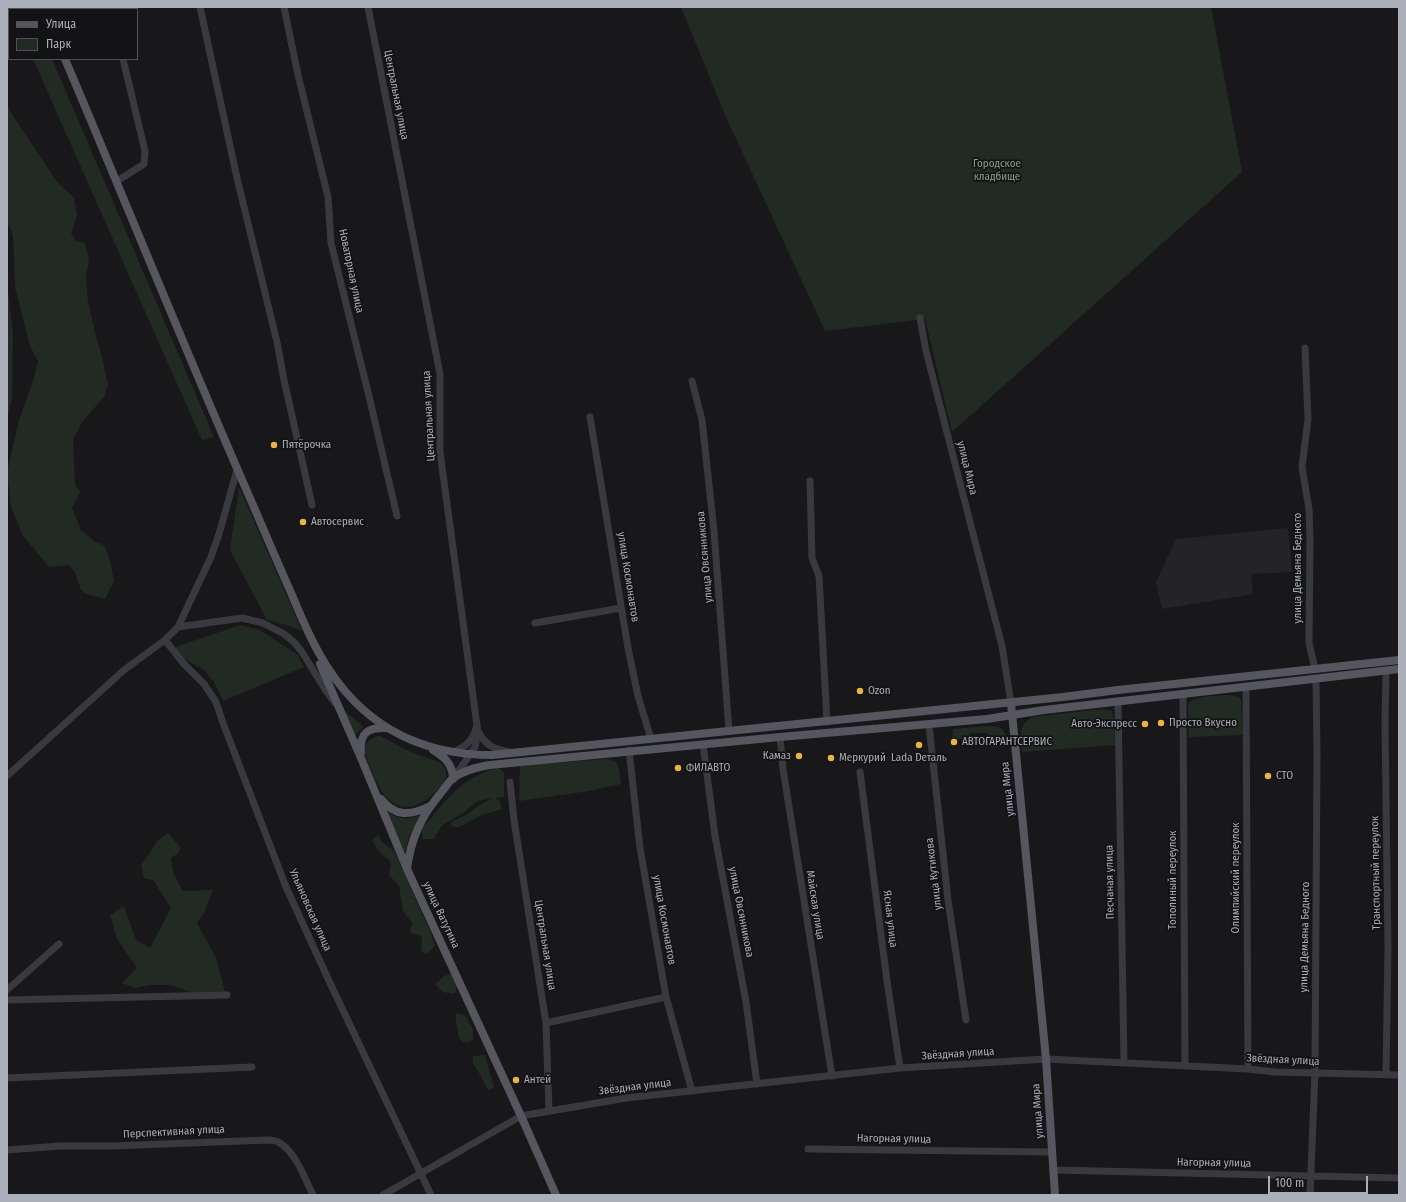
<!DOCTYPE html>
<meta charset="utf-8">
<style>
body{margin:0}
#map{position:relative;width:1406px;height:1202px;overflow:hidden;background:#18181a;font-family:"Fira Sans Condensed",sans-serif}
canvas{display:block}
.frame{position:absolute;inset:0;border:8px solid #abafb9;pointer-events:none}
.legend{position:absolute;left:8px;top:8px;width:130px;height:52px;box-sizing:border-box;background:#131315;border:1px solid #505157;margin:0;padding:5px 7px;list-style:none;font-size:12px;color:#abafb9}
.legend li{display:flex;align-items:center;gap:8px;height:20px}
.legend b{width:20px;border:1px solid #505157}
.scale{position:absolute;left:1268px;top:1176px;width:100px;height:18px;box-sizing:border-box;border:2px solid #abafb9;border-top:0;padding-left:5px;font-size:12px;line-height:14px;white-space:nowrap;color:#abafb9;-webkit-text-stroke:3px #131315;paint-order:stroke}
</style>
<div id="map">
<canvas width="1406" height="1202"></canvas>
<div class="frame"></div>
<ul class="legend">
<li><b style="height:5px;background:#56575e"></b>Улица</li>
<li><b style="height:11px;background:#222a24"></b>Парк</li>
</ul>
<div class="scale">100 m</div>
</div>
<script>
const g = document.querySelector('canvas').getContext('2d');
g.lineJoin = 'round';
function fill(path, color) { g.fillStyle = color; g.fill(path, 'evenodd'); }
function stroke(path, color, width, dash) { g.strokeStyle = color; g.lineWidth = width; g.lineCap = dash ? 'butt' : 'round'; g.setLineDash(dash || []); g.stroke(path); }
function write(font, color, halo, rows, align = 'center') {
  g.font = font + ' "Fira Sans Condensed",sans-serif'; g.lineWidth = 3.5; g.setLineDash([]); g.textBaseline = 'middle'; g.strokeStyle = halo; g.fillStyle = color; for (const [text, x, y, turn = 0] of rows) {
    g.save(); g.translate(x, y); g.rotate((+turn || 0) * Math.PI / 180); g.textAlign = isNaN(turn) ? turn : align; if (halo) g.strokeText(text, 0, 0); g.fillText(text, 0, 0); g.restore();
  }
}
fill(new Path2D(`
 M1288 528 1292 572 1251 574 1253 594 1162 609 1156 582 1176 539Z`), '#242427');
fill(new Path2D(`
 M681 7H1211L1242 172 952 432 925 319 825 331 725 115Z
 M33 59H52L214 437 202 440Z
 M7 103 11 113 57 182 74 198 77 215 71 233 76 241 85 243 89 259 86 278 88 302 95 333 102 357 108 385 104 397 82 422 73 440 75 485 80 492 72 508 81 530 94 541 105 546 110 561 114 581 105 599 86 594 81 590 75 572 69 565 49 567 23 536 11 507 7 472 19 420 33 381 38 361 30 346 15 287 13 235 7 222Z
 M7 281 13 333 12 398 7 421Z
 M239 487 302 631 292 627 267 620 230 550Z
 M240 625 260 630 298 655 304 667 223 701 214 682 203 669 172 652 178 646Z
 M1230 695 1239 697 1241 701 1243 735 1189 737 1188 704C1194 695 1219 696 1230 695Z
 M1103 709 1112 711 1114 719 1115 745 1022 752C1020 738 1018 724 1033 717Z
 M344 710 363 727 355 735Z
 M987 726C1003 725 1007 731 1008 746L990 748 988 733H970L971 738 952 740 953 729Z
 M377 736H380C396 744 411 753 427 758 433 760 440 761 443 766 446 769 447 773 446 777 445 782 441 786 438 789 425 804 405 815 388 799 378 790 369 765 365 753 364 744 368 739 377 736Z
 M608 759 616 762 619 769 621 784 589 791 519 801 520 765Z
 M499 768 504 773V797L495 798 500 801 502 809 482 815 459 827H452L451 822 468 814 475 808 493 798 478 801 463 813 442 825 434 839H423C422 837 422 833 422 830 423 826 429 821 431 818 448 795 471 773 499 768Z
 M387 812C399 819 408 821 421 814L409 837 405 853Z
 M168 833 181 848 177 854 171 858 173 873 183 891 213 890 204 913 197 923 216 958 225 992H190L171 985H150L135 988 122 983 137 968 117 939 110 915 124 906 136 940 150 948 171 908 153 880 144 878 141 865 150 853 157 841Z
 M378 835 382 842 394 851 431 933 435 946 427 954 421 951 422 936 410 933 412 923 403 911 399 886 389 875 391 862 378 851 372 840Z
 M454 973 458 981 455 994 443 992 435 984 444 976Z
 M456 1013 465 1015 473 1030V1040L466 1043 459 1039 456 1020Z
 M485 1055 494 1087 488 1090 477 1069 473 1064V1056Z`), '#222a24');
stroke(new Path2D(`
 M112 7V9
 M200 7 237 178 277 342 284 380 312 505
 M284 7 298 75 328 197 331 243 368 392 397 516
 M368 7 440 374V452L478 733 475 747 455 776
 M117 181 144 164 145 151 123 59
 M920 318 926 351 1002 646 1011 703
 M1305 348 1308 419 1302 467 1309 509 1310 538 1309 643 1315 669
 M692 381 702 420 714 531 729 731
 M590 417 628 648 638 696 651 739
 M810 481 812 558 819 576 827 722
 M535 623 621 608
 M178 627 242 618 263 623 284 634 294 642 302 652 326 691 335 703
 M165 640 184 664 204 684 216 702 223 723 286 887 330 983 431 1195
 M1246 687 1248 1069
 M1183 694 1185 1066
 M1118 702 1124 1063
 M929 725 948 900 966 1020
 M479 733C486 746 495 749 509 752
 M780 737 783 769 832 1076
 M703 744 715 836 746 1002 757 1084
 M629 750 640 848 666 997 692 1091
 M453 752C465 747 473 741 476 728
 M860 772 887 981 900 1068
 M7 776 124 670 165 640 178 627 211 557 219 534 237 470
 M510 782 514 820 546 1023 549 1111
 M7 990 59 944
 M7 1000 227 995
 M546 1023 666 997
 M1386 1075 1388 948 1385 723 1386 671
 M7 1078 252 1067
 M808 1149 1052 1152
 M7 1150 60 1146H111L268 1140C272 1140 277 1141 280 1143 296 1153 305 1179 313 1195
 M1053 1170 1399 1178
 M383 1195 521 1116 626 1098 900 1068 1046 1059 1248 1069 1275 1072 1399 1075
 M1310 1195 1315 1072 1317 755 1316 679`), '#393a3f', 7);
stroke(new Path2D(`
 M42 7 43 9
 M65 59C129 210 190 362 256 512 268 540 280 568 292 595 308 634 325 672 355 702 392 739 440 755 492 755L1063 697 1118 690 1399 660
 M320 664 361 758 407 869 521 1116 556 1195
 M1011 703 1046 1059 1055 1195
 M433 750C445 757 453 765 453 779
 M361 753C359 732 369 727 387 728
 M381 799C395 817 410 816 430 806
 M407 869C411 838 421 817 440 794 444 789 448 783 452 779 462 771 477 767 490 765L780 737 987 719 1044 710 1399 669`), '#56575e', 8);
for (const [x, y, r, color] of [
 [274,445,4,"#e8b442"],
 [303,522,4,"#e8b442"],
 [860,691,4,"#e8b442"],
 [1161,723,4,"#e8b442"],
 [1145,724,4,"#e8b442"],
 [954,742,4,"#e8b442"],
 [919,745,4,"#e8b442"],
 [799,756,4,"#e8b442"],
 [831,758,4,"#e8b442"],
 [678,768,4,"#e8b442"],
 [1268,776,4,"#e8b442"],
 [516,1080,4,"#e8b442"]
]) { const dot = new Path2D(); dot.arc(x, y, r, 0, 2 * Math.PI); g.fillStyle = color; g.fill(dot); stroke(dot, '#131315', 1.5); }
write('11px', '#abafb9', '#131315', [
 ["Центральная улица",396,95,79],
 ["Новаторная улица",351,271,78],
 ["Центральная улица",429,416,-93],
 ["улица Мира",967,468,76],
 ["улица Овсянникова",705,557,-95],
 ["улица Демьяна Бедного",1298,568,-90],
 ["улица Космонавтов",628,577,81],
 ["улица Мира",1008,789,-96],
 ["Транспортный переулок",1376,873,-91],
 ["улица Кутикова",934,874,-97],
 ["Олимпийский переулок",1236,878,-90],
 ["Тополиный переулок",1173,880,-90],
 ["Песчаная улица",1110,882,-91],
 ["Майская улица",815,905,81],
 ["Ульяновская улица",310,910,66],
 ["улица Овсянникова",741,912,79],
 ["улица Ватутина",441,915,65],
 ["Ясная улица",890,919,83],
 ["улица Космонавтов",664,920,80],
 ["улица Демьяна Бедного",1305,937,-89],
 ["Центральная улица",545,945,81],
 ["Звёздная улица",958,1054,-4],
 ["Звёздная улица",1283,1060,3],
 ["Звёздная улица",635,1087,-7],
 ["улица Мира",1038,1111,-94],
 ["Перспективная улица",174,1132,-3],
 ["Нагорная улица",894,1139,1],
 ["Нагорная улица",1214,1163,1]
]);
write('11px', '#83a386', '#131315', [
 ["Городское",997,164],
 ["кладбище",997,177]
]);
write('11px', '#abafb9', '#131315', [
 ["Пятёрочка",282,445],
 ["Автосервис",311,522],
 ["Ozon",868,691],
 ["Просто Вкусно",1169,723],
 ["Авто-Экспресс",1137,724,"right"],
 ["АВТОГАРАНТСЕРВИС",962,742],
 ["Камаз",791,756,"right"],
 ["Меркурий",839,758],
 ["Lada Dеталь",919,758,"center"],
 ["ФИЛАВТО",686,768],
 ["СТО",1276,776],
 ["Антей",524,1080]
], 'left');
</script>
